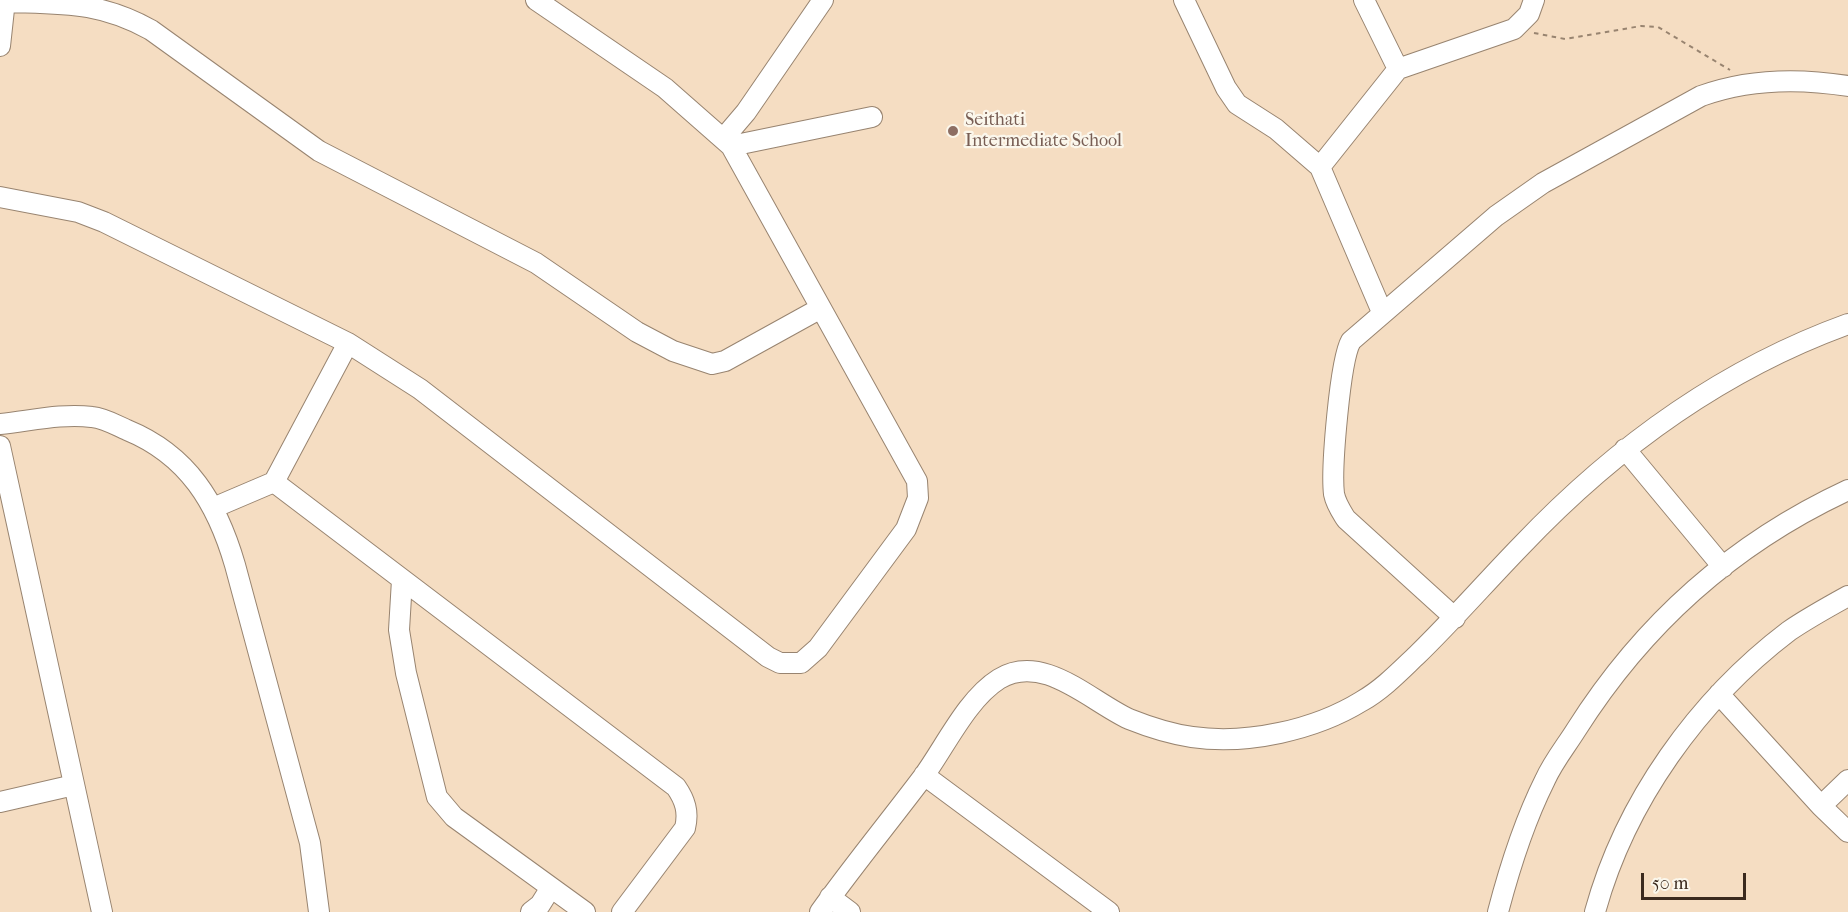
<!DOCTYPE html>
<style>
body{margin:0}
#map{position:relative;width:1848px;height:912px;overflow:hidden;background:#f5ddc2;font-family:"IM FELL French Canon",serif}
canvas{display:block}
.scale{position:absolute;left:1641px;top:873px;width:105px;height:27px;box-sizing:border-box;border:3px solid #3b2a1e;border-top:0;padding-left:8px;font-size:18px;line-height:21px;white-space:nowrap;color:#3b2a1e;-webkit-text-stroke:4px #fbf7ec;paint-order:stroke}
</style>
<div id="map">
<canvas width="1848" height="912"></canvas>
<div class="scale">50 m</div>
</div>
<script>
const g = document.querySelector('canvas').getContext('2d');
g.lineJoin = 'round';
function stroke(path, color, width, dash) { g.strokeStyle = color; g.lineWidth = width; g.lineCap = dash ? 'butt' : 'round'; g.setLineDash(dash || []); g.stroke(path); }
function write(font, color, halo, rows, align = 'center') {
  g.font = font + ' "IM FELL French Canon",serif'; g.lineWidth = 4.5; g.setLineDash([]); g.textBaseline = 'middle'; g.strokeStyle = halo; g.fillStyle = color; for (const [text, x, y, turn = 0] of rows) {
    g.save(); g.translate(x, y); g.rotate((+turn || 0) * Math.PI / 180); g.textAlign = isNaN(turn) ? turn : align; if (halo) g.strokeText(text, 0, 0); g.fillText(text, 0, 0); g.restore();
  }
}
const minor = new Path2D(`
 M1184 0 1226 88 1237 104 1276 129 1320 167 1382 312
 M1364 0 1398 69
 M5 2C62 4 99 1 151 30L319 151 536 263 637 332 673 351 712 364 725 361 821 308
 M0 46 5 0
 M723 139 746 112 823 0
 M731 146 872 117
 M1320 167 1398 69 1514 29 1529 14 1534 0
 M0 197 78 212 104 222 348 343 420 389 768 657 780 663H801L818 648 906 529 918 498 917 481 731 146 665 88 536 0
 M0 424C30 421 62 413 92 417 104 418 116 425 127 430 188 455 217 503 235 565L310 843 319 912
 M0 446 102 912
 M1625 449 1723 567
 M274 482 676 787C685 800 689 812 685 828L622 912
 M213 508 274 482 348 343
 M402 580 399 630 406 673 437 797 454 817 585 912
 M1455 618 1346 519C1341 511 1336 504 1334 494 1331 469 1340 360 1351 341L1496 216 1543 183 1701 96C1748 79 1798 78 1848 86
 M1719 694 1821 806 1848 832
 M924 775 1109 912
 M0 802 74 785
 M1821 806 1848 780
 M830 897 850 912
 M531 912 540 905 550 889
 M820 912C853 866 889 822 923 777 945 747 967 699 999 679 1043 652 1090 701 1129 719 1149 727 1171 734 1192 737 1247 745 1315 730 1362 701 1383 689 1400 671 1417 655 1453 620 1486 582 1521 546 1614 448 1721 370 1848 324
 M1498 912C1510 866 1524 822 1545 780 1553 762 1566 746 1576 730 1643 624 1734 543 1848 490
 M1595 912C1625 802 1698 700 1789 631 1808 618 1828 607 1848 596`);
stroke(minor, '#988470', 22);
stroke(new Path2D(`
 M1534 33 1565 39 1641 26 1658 27 1730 70`), '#988470', 2, [4.5, 4.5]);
stroke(minor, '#fff', 20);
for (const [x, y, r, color] of [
 [953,131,6,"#8d6e63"]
]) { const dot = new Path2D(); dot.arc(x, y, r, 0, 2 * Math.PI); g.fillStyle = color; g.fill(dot); stroke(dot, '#fbf7ec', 2); }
write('18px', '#785e54', '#fbf7ec', [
 ["Seithati",965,121],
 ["Intermediate School",965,142]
], 'left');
</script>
